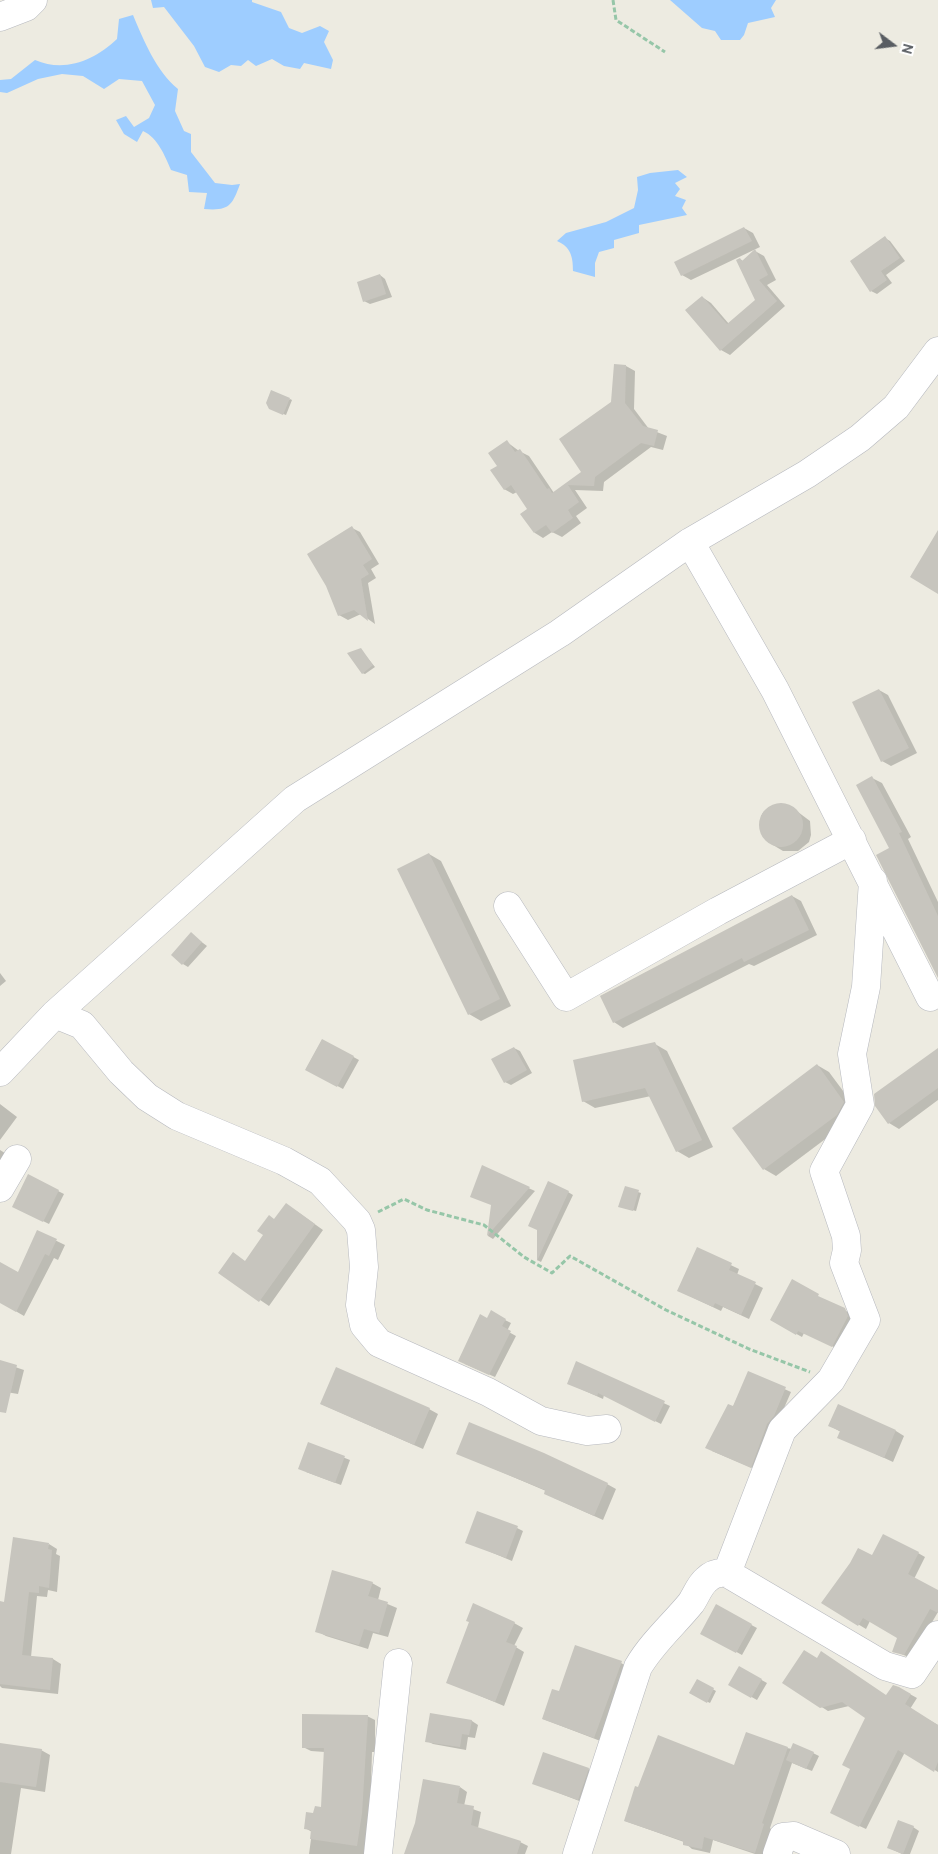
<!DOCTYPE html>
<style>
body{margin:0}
#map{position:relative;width:938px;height:1854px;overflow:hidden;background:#edebe1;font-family:Cabin,sans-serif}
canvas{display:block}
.north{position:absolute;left:868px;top:20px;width:50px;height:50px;-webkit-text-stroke:4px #fff;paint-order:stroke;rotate:105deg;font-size:14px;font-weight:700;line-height:20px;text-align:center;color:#595d62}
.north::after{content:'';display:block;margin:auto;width:18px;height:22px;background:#595d62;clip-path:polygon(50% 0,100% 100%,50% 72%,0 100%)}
</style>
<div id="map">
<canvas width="938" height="1854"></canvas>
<div class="north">N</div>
</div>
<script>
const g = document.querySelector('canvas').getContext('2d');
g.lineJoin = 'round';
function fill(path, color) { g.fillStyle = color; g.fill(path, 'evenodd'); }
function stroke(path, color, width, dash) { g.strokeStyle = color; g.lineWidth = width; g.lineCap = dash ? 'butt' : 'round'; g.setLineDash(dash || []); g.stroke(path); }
fill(new Path2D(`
 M151 0H252V2L281 12 289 28 302 33 320 26 329 31 324 42 333 60 331 69 304 63 300 69 284 66 272 59 256 66 248 60 241 66 231 65 219 72 205 67 194 46 164 7 153 8Z
 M670 0H776L771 8 775 17 748 23 744 35 740 40H721L715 31 702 28Z
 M133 15C144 41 156 71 178 89L175 111 184 131 191 134V152L215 183 232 185 240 184C232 206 229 211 204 209L207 193 189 192 187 175 171 170C165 156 158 138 143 131L137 142 124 134 116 120 126 116 134 127 149 118 155 105 142 81 119 79 104 89 83 76 62 74 38 79 7 93 0 92V80L11 79 35 60C65 73 95 60 117 39L119 19Z
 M678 170 687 177 675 183 680 189 675 196 686 200 682 208 687 215 639 225V233L614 240V248L599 252 595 263V277L573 271C573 257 571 247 557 241L566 233 606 222 634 208 638 190 637 177 650 173Z`), '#9ecdff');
fill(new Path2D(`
 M744 228 753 233 760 247 691 280 682 275Z
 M885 238 890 241 905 261 886 275 892 283 877 294 871 291Z
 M755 251 764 256 776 280 767 285 785 306 730 355 721 350 702 297 711 303 729 324 756 300 740 259 743 261Z
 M380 275 385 279 392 297 370 304 364 301Z
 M626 366 635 371 634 409 649 429 667 436 663 450 651 447 604 482 603 491 575 490 587 508 576 516 581 523 562 537 552 532 543 538 535 533 529 510 517 492 513 494 504 489 498 466 507 442 519 451 529 456 554 493 583 472Z
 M290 399 292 400 286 415 273 410Z
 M352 528 360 532 379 564 371 569 376 578 368 583 375 624 361 614 348 620 339 615 327 586Z
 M361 650 375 667 365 674 362 673Z
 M879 690 888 695 917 753 891 766 882 761Z
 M872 778 882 783 911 837 908 839 938 902V975L891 849Z
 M776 804 790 806 810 821 811 835 809 842 798 851H783L768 842 760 830 761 816 764 811Z
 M429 854 441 861 511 1006 481 1021 469 1014Z
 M792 896 801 901 817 935 754 966 749 964 623 1028 614 1022 601 996Z
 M191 934 207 946 188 967 183 964Z
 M0 973 6 981 0 986Z
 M322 1040 359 1060 343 1089 306 1069Z
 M655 1044 667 1051 713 1147 689 1158 677 1151 651 1096 595 1108 583 1101Z
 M514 1048 520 1051 532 1073 511 1085 505 1082Z
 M938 1049V1100L899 1129 889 1123 876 1106Z
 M817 1065 829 1072 855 1107 848 1122 776 1176 764 1169 734 1128Z
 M0 1104 17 1117 0 1140Z
 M0 1150 8 1155 0 1169Z
 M483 1167 535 1191 493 1239 488 1236 492 1205Z
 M625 1188 641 1193 636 1211 621 1207Z
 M58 1191 64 1194 49 1224 19 1209Z
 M568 1192 573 1195 541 1262 537 1260 539 1230Z
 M295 1210 323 1230 269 1306 220 1273 233 1254 246 1262 275 1220Z
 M38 1232 65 1245 58 1260 54 1258 24 1316 0 1302V1264L19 1274Z
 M697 1249 739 1269 737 1275 763 1288 749 1319 723 1307 721 1311 679 1291Z
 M793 1281 823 1300 850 1313 853 1320 838 1349 804 1333 802 1337 771 1320Z
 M487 1320H505L511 1323 507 1331 516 1336 495 1377 465 1364Z
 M0 1362 24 1370 18 1394 0 1391Z
 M577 1363 670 1406 661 1424 604 1395 603 1399 574 1386Z
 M749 1373 791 1392 757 1470 712 1451Z
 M321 1404 429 1409 438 1414 423 1449Z
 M830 1426 896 1431 904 1436 893 1462 839 1437 841 1432Z
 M309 1444 350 1460 341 1485 306 1472Z
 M457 1453 607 1484 616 1489 603 1520 554 1498 546 1491Z
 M517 1528 523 1531 512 1561 467 1542Z
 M49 1544 57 1549 56 1554 60 1556 57 1592 48 1590 47 1597 37 1596 31 1657 53 1659 61 1664 58 1694 2 1688 0 1686V1618L5 1603Z
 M918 1553 925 1557 914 1579 938 1591V1612L911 1658 894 1651 899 1638 870 1621 866 1629 823 1603 872 1557Z
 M372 1583 381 1588 378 1600 397 1608 388 1637 373 1633 368 1649 326 1636 317 1631Z
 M716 1606 757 1628 742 1655 702 1633Z
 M514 1623 523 1628 514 1646 524 1652 504 1706 447 1682Z
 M621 1663 630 1668 603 1742 543 1719 560 1693Z
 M740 1668 767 1683 757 1700 730 1685Z
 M697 1680 716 1691 710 1703 690 1693Z
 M784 1683 887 1697 899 1688 917 1698 910 1709 938 1725V1772L905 1752 866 1829 838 1816 867 1718 849 1706 828 1711Z
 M431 1714 472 1721 478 1725 475 1738 468 1737 466 1750 433 1744 427 1741Z
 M367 1716 375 1720V1752H372L370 1818 365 1854H309L312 1832 305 1828 314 1814 322 1808 325 1752 311 1751 303 1747Z
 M0 1744 41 1750 50 1755 45 1792 21 1788 11 1854H0Z
 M787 1748 813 1753 819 1756 812 1771 792 1763 770 1828 772 1830 764 1854H755L713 1840 710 1853 692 1849 684 1842 625 1821Z
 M588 1769 597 1774 587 1804 533 1783Z
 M460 1787 467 1792 464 1806 481 1812 478 1828 520 1842 528 1846 525 1854H407Z
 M913 1827 919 1831 910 1854H902L889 1848Z`), '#0003');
fill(new Path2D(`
 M744 227 752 241 681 276 674 262Z
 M885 236 900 258 881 271 887 280 870 292 850 261Z
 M755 249 768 275 759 280 777 301 720 351 685 310 702 296 727 324 755 300 736 260 740 258 742 261Z
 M380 274 386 294 363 302 357 282Z
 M614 364 626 365 625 403 643 426 658 430 654 446 641 443 595 477 594 486 568 485 579 502 568 510 573 518 552 533 546 525 534 533 520 514 527 509 511 485 504 490 490 470 497 466 488 453 507 440 515 452 520 449 547 489 549 488 552 493 581 472 559 439 611 402Z
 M271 390 290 398 283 415 269 409 266 403Z
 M352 526 372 559 363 565 369 574 361 579 368 621 354 610 338 616 326 586 307 554Z
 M938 530V594L910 577Z
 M361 648 373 665 362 674 347 653Z
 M879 689 909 748 881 762 852 702Z
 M872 776 902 832 899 833 938 916V978L876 855 889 848 856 785Z
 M759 825a22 22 0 1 1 44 0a22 22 0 1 1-44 0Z
 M429 853 500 999 468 1015 397 869Z
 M792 895 809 930 744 962 742 958 613 1023 600 996Z
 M191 932 202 942 182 965 171 955Z
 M322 1039 354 1056 337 1087 305 1070Z
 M655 1042 702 1140 676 1152 645 1088 582 1102 573 1060Z
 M514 1047 527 1070 504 1083 491 1059Z
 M938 1048V1088L888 1124 875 1106 874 1094Z
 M817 1064 844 1102 837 1115 763 1170 732 1128Z
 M482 1165 530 1187 487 1236 491 1205 470 1197Z
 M28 1174 59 1190 43 1222 12 1207Z
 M548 1181 569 1191 537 1261V1230L528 1226Z
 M625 1186 639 1190 633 1211 618 1207Z
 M286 1203 315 1224 259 1302 218 1273 233 1252 245 1261 263 1235 257 1231 269 1215 274 1219Z
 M37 1230 57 1239 49 1256 45 1254 16 1312 0 1303V1262L18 1272Z
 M697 1247 732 1263 729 1270 756 1282 741 1315 715 1303 713 1307 677 1291Z
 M792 1279 819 1294 818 1296 845 1308 848 1316 832 1347 798 1331 796 1335 770 1320Z
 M491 1310 506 1319 502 1326 511 1331 489 1375 458 1361 480 1314 487 1318Z
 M0 1360 17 1365 6 1413 0 1412Z
 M576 1361 665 1401 655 1422 598 1393 597 1396 567 1384Z
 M336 1367 430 1408 414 1445 320 1404Z
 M748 1371 786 1387 774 1416 767 1424 751 1468 705 1448 728 1404 733 1406Z
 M838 1404 896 1430 884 1458 837 1438 840 1431 828 1426Z
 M469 1422 544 1453 608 1483 594 1516 544 1494 545 1490 456 1454Z
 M308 1442 345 1456 335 1483 298 1469Z
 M477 1511 518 1526 506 1558 465 1543Z
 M883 1534 919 1552 908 1574 938 1590V1613L930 1609 904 1655 892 1652 897 1638 863 1618 858 1626 821 1603 850 1563 858 1548 872 1555Z
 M13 1537 49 1543 48 1549 52 1550 49 1588 39 1586V1593L29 1592 22 1655 53 1658 50 1690 0 1684V1601L4 1602Z
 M332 1570 373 1582 368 1596 388 1602 379 1633 364 1629 359 1645 315 1632Z
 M473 1603 515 1622 506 1642 517 1646 495 1702 446 1683 469 1622 466 1621Z
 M716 1604 752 1624 736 1653 700 1634Z
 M575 1645 622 1661 594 1738 542 1719 552 1689 559 1691Z
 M804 1650 817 1658 821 1651 886 1695 893 1685 899 1687 911 1694 905 1704 938 1725V1762L934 1772 898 1750 859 1827 830 1813 850 1769 842 1765 865 1718 842 1702 820 1708 782 1683Z
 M739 1666 762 1679 751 1698 728 1685Z
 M697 1679 714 1688 707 1703 689 1693Z
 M430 1713 472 1720 469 1735 462 1734 460 1747 425 1742Z
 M302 1714 368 1715 362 1813 357 1846 310 1839 311 1830 304 1829 306 1812 313 1813 315 1806 321 1807 324 1748H302Z
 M746 1732 788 1747 762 1823 764 1824 755 1853 704 1837 702 1849 683 1845V1841L624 1821 635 1786 638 1787 658 1735 734 1765Z
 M0 1743 42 1749 36 1787 0 1782Z
 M793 1743 814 1752 806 1769 786 1760Z
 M543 1752 589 1768 578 1800 532 1784Z
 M423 1779 460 1786 457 1803 474 1806 471 1825 521 1841 517 1854H404L415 1823Z
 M898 1820 914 1826 903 1854 887 1848Z`), '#c7c5be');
const minor = new Path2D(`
 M0 17 26 7 33 0
 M690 542 775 690 930 997
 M508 906 566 997 718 911 852 840
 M55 1014 82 1025 121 1072 147 1097 177 1116 284 1161 320 1181 357 1221 361 1230 364 1267 360 1305 364 1325 379 1343 488 1392 541 1421 587 1431 607 1429
 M0 1072 55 1014 295 799 560 633 690 542 807 474 860 438 896 407 938 351
 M0 1188 17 1159
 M727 1573 782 1430 831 1380 866 1320 844 1263 847 1250 846 1236 824 1171 860 1105 852 1054 866 987 873 881
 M378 1854 398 1663
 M577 1854 638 1667C652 1643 673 1625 691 1603 696 1596 699 1586 706 1580 712 1574 718 1572 727 1573L885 1666 912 1674 938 1635
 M777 1854 783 1837 794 1836 836 1854`);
stroke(minor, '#b6b8be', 29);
stroke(new Path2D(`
 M613 0 616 20 665 52
 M378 1212 404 1199 427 1210 484 1225 524 1257 552 1273 570 1256 666 1310 749 1349 810 1372`), '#96c6a8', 3, [5, 2.5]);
stroke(minor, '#fff', 28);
</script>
